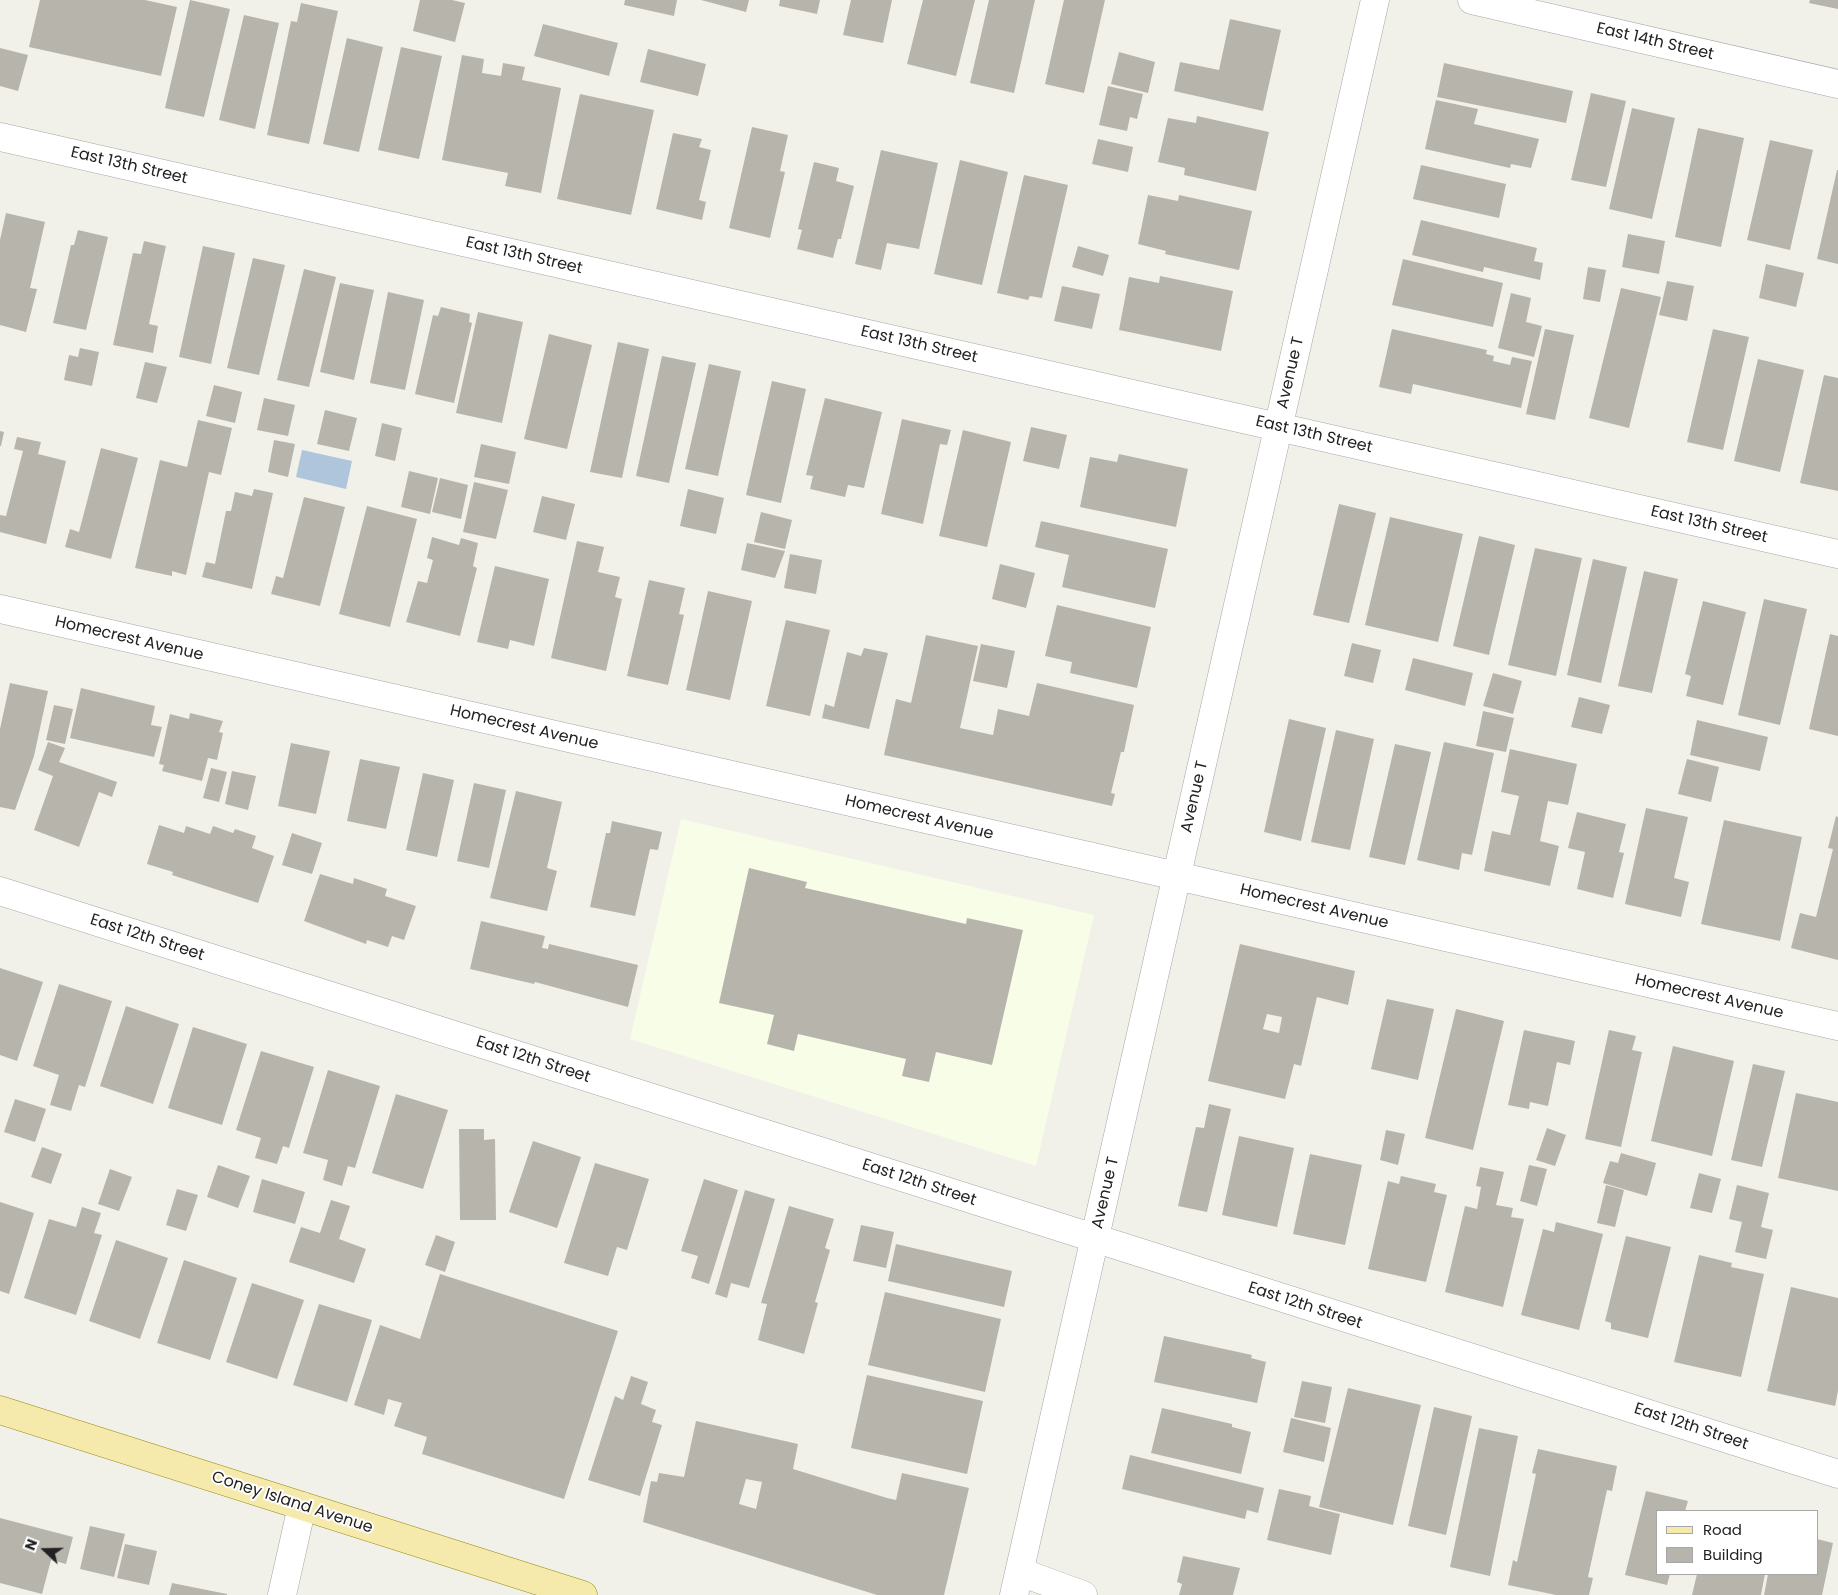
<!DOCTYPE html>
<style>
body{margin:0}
#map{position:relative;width:1838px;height:1595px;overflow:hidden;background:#f1f1ea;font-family:Poppins,sans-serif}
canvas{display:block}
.legend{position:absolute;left:1656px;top:1510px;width:162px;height:65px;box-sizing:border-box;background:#fff;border:1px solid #a7a7a7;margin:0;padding:6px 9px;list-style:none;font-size:15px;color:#222}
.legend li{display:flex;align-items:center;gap:10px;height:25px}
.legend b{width:25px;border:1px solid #a7a7a7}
.north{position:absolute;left:20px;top:1525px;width:50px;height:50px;-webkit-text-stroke:4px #fff;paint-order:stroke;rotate:291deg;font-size:14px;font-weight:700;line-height:20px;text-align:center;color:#222}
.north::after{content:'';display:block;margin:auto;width:18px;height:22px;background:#222;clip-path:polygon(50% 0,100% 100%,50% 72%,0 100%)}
</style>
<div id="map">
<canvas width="1838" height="1595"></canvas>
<ul class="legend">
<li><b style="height:6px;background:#f5e9ab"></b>Road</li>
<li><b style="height:14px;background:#b7b4ac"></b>Building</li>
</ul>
<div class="north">N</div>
</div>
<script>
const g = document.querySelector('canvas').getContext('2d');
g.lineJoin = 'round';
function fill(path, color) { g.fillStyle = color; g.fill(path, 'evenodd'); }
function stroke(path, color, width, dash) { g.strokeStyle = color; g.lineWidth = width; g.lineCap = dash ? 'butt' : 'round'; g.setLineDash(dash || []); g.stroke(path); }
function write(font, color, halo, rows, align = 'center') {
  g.font = font + ' Poppins,sans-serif'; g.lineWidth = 4; g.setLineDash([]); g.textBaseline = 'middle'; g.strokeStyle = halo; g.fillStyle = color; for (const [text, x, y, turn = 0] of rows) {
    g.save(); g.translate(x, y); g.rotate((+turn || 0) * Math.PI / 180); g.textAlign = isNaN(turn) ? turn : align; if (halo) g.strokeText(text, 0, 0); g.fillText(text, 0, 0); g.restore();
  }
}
fill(new Path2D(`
 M681 819 1094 915 1036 1166 630 1039Z`), '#f7fde7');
fill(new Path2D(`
 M302 450 352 461 346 489 296 477Z`), '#aec5db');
fill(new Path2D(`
 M40 0H145L177 7 161 76 29 47Z
 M190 0 230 9 204 117 165 108Z
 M420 0H452L465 3 455 42 413 31Z
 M625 0H677L674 16 624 5Z
 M701 0H749L746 12Z
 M780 0H820L817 14 779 6Z
 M851 0H892L883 43 843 35Z
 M923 0H975L956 76 907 64Z
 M989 0H1035L1014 93 970 83Z
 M1064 0H1105L1084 93 1045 84Z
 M1810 0H1838V9L1809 3Z
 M301 3 338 11 309 144 267 135 291 21 297 22Z
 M244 15 279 23 255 129 219 120Z
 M1230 19 1281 30 1263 111 1174 91 1180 62 1219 70Z
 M543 24 618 43 609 76 534 56Z
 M347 38 383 47 359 152 323 144Z
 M401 47 442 56 419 159 378 150Z
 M0 48 28 55 18 91 0 86Z
 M648 49 706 64 698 96 640 82Z
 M1119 52 1155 62 1148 93 1111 84Z
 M462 55 484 59 482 73 501 76 503 63 525 67 522 80 561 88 541 193 505 186 508 173 442 160Z
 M1444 63 1573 91 1566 123 1437 97Z
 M1108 86 1143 94 1137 119 1130 117 1127 131 1099 125Z
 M1591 93 1626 101 1606 187 1571 180Z
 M580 94 654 110 631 215 557 199Z
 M1436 100 1478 109 1474 124 1539 139 1531 168 1511 164 1510 168 1425 149Z
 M1632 108 1675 118 1652 219 1609 209Z
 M1197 116 1269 132 1256 191 1184 175 1185 168 1158 162 1168 118 1196 123Z
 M752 127 788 135 780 171 785 172 770 238 729 228Z
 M1698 128 1744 138 1721 247 1675 237Z
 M673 133 702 139 699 147 711 150 699 200 706 202 702 220 656 209Z
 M1098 139 1133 147 1128 172 1092 164Z
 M1770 140 1813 150 1790 250 1747 240Z
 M881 150 938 163 919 249 887 243 881 270 855 264Z
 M960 160 1008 172 982 285 934 274Z
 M814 162 839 168 836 181 854 186 841 239H838L833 258 797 249 802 230 798 229Z
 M1421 165 1506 184 1499 218 1413 199Z
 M1837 170H1838V264L1817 259Z
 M1024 175 1068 185 1042 298 1030 296 1028 300 997 293Z
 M1148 195 1178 201 1179 195 1252 211 1239 270 1165 254 1166 251 1138 244Z
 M6 213 45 222 30 288 37 289 26 332 0 325V240Z
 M1421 220 1537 248 1534 261 1543 263 1540 280 1484 267 1483 272 1412 255Z
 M78 230 108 237 86 330 53 323 71 245H74Z
 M1628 234 1665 241 1659 274 1622 267Z
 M144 241 166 246 149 324 158 326 153 353 113 345 133 253 141 254Z
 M203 246 235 253 211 364 179 357Z
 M1078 246 1109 255 1103 276 1072 267Z
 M253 258 285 265 259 375 227 368Z
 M1403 259 1503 283 1493 327 1392 305Z
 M1766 264 1804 273 1796 307 1759 298Z
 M1588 267 1606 270 1600 302 1583 299Z
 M304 269 336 277 309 387 277 380Z
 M1160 276 1233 291 1221 351 1119 330 1129 277 1159 283Z
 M1667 281 1694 286 1687 321 1659 315Z
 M340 283 374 290 354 380 320 372Z
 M1062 286 1100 294 1092 329 1054 321Z
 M1621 288 1661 297 1629 428 1589 418Z
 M388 292 424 300 405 390 370 383Z
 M1511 293 1531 298 1526 322 1542 326 1534 357 1498 348Z
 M441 307 470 314 469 322 472 323 454 403 415 394 433 315 438 316Z
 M478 312 523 322 502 423 456 413Z
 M1392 329 1487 350 1486 354 1494 356 1493 361 1510 365 1512 357 1532 361 1521 408 1413 384 1411 394 1379 387Z
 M1545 329 1574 335 1555 420 1526 414Z
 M1713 329 1749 337 1723 450 1687 442Z
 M549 334 592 345 567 449 524 439Z
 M618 342 649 349 622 478 590 472Z
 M80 348 99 352 92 386 64 380 69 355 78 357Z
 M662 356 696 363 669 483 636 476Z
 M1758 359 1804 370 1780 472 1734 461Z
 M145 362 167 367 157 403 136 398Z
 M709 364 741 371 718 476 685 469Z
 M1824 375 1838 378V491L1800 483Z
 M772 381 806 389 781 503 746 495Z
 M214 385 242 392 235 423 206 416Z
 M264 398 295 405 288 436 257 430Z
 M825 398 882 412 864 488 848 485 845 497 810 489 813 476 806 475Z
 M325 410 357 418 349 451 317 444Z
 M902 419 951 430 947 445 940 444 923 524 881 514Z
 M198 420 232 428 221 475 209 472 186 575 172 571V576L135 568 160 460 187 467Z
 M382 423 402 428 395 461 375 456Z
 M1031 427 1067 435 1059 469 1023 461Z
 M963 430 1011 442 987 547 939 536Z
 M0 431 4 432 1 446H0Z
 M17 437 41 442 38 454 66 461 46 544 0 532V515L6 516 23 451 14 449Z
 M274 440 295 444 288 477 268 472Z
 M481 444 516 452 509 484 474 477Z
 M101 448 138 458 111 559 65 547 70 529 79 532Z
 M1119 454 1188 469 1176 527 1080 507 1090 457 1117 462Z
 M409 471 438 478 430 514 401 507Z
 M440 478 468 485 461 519 432 512Z
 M474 482 508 490 496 539 463 532Z
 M254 489 273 493 252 589 202 577 206 562 215 564 226 511H231L235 492 252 496Z
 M688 489 724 498 716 534 680 526Z
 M542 496 575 504 566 540 533 532Z
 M304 497 345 507 320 606 271 594 276 576 283 578Z
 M1339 504 1376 513 1349 623 1313 615Z
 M367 506 417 519 390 627 339 614Z
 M761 512 792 520 785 549 754 542Z
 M1390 517 1463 534 1438 642 1365 625Z
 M1041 521 1168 549 1155 608 1062 587 1069 555 1035 547Z
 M1479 536 1515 545 1489 655 1453 646Z
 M432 537 459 545 461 538 478 543 473 566 477 568 460 636 406 622 418 581 427 583 433 560 427 558Z
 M577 541 604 547 598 572 620 577 615 597 622 599 606 671 551 658Z
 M747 543 785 551 775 578 741 570Z
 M1535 548 1582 558 1556 676 1508 665Z
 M790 554 822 560 816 594 784 588Z
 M1593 559 1627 567 1601 683 1567 675Z
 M1000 564 1035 573 1026 608 992 599Z
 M495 566 549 579 534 646 510 640 508 649 477 642Z
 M1644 571 1678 579 1652 693 1618 686Z
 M649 580 685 588 679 614 684 615 668 685 627 676Z
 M708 591 752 601 730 700 686 690Z
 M1764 599 1807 609 1780 725 1738 715Z
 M1703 601 1746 612 1723 705 1686 696 1691 676 1685 674Z
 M1057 605 1151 627 1137 688 1070 673 1072 662 1045 656Z
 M786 620 830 630 810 716 766 706Z
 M1830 634 1838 636V736L1809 729Z
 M926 635 978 646 960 728 993 735 998 709 1029 716 1037 683 1134 705 1124 752H1121L1111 793 1115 794 1112 806 884 755 896 699 911 703Z
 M1352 643 1381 650 1373 683 1344 676Z
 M981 644 1015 651 1007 688 973 681Z
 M864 648 888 653 869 729 822 718 825 704 834 707 847 652 861 656Z
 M1413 658 1473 673 1465 706 1405 690Z
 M1493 673 1522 681 1513 714 1483 706Z
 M10 683 48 691 34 756 15 810 0 807V729Z
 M81 688 155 706 151 725 162 727 154 757 70 738Z
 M1579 697 1610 705 1602 734 1571 727Z
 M54 705 73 709 65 744 46 740Z
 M1483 711 1514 718 1506 752 1476 746Z
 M190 713 223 721 219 732 223 733 217 760 208 758 202 781 162 771 164 765 159 764 170 714 189 719Z
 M1289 719 1326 728 1301 841 1264 832Z
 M1697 720 1768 737 1760 771 1690 755Z
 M1336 730 1374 739 1350 850 1311 842Z
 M48 742 65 748 59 762 117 782 112 797 99 792 79 847 34 830 53 776 38 770Z
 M1444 742 1494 753 1472 855 1462 853 1459 870 1417 860Z
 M291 743 330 751 316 814 278 806Z
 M1395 744 1431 752 1405 865 1369 857Z
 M1510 749 1577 764 1568 805 1548 801 1540 841 1559 846 1550 886 1484 871 1492 831 1510 835 1519 796 1501 792Z
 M360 759 400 767 386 829 347 821Z
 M1687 759 1719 767 1711 802 1678 794Z
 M211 768 227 772 219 802 203 798Z
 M232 771 256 776 248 810 225 804Z
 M423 773 454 780 437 857 406 850Z
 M474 783 506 790 489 868 457 861Z
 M516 791 562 802 547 868 557 871 547 911 490 898Z
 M1646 808 1688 817 1674 878 1689 882 1681 917 1625 904Z
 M1577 812 1626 824 1619 852 1624 853 1613 898 1577 889 1585 852 1568 848Z
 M1836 816 1838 817V960L1791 948 1800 913 1816 917 1833 849 1828 848Z
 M1724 820 1802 837 1780 941 1701 924Z
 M612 821 662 832 658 850 650 849 635 916 590 907 606 833H610Z
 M159 825 184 833 186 826 210 834 213 826 233 833 235 829 256 836 252 848 274 856 258 903 172 875 173 872 147 864Z
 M292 833 322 843 312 874 282 865Z
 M749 868 807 882 805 888 966 924 967 918 1023 930 992 1065 936 1052 929 1082 902 1076 906 1059 798 1034 794 1051 767 1044 774 1015 719 1003Z
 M320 874 353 884 354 878 387 889 385 896 416 906 404 940 392 936 388 947 367 940 366 944 304 921Z
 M481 921 545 936 542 948 548 949 549 944 638 965 628 1007 535 982 534 984 470 969Z
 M1240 944 1355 971 1348 1005 1317 997 1301 1066 1294 1064 1285 1099 1208 1081ZM1267 1014 1282 1017 1279 1033 1263 1029Z
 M0 968 43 982 17 1061 0 1055Z
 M59 984 112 1001 85 1087 79 1085 71 1111 50 1105 59 1075 33 1066Z
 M1387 999 1434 1009 1418 1080 1371 1069Z
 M126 1006 179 1024 153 1104 100 1086Z
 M1456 1009 1504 1021 1473 1150 1425 1138Z
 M193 1027 247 1044 222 1125 168 1108Z
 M1524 1030 1575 1041 1570 1065 1557 1062 1548 1106 1530 1102 1529 1109 1508 1105Z
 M1609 1030 1636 1036 1632 1050 1642 1052 1621 1147 1585 1139Z
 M1673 1046 1734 1061 1712 1156 1651 1141Z
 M261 1051 314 1067 289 1148 283 1146 277 1164 255 1158 261 1138 236 1130Z
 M1753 1064 1785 1071 1762 1167 1731 1160Z
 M328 1070 380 1086 355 1168 348 1166 342 1186 323 1180 328 1160 303 1153Z
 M1796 1093 1838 1102V1191L1778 1178Z
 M396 1094 448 1110 423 1189 372 1173Z
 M15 1099 46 1109 35 1142 4 1132Z
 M1209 1104 1231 1109 1207 1212 1178 1206 1196 1127 1204 1128Z
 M1547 1128 1566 1135 1555 1166 1536 1160Z
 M459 1129H484V1140L495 1139 496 1220H460Z
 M1386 1130 1405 1134 1398 1165 1380 1160Z
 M1239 1136 1294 1148 1277 1227 1222 1215Z
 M533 1141 581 1157 557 1228 509 1212Z
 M42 1147 62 1154 51 1184 31 1177Z
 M1621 1153 1656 1163 1647 1196 1603 1183 1610 1161 1618 1163Z
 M1310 1154 1362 1165 1345 1245 1293 1234Z
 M595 1163 649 1179 627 1250 617 1247 608 1276 564 1263Z
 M218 1165 250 1176 238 1208 207 1197Z
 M1529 1165 1547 1169 1537 1206 1520 1201Z
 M1480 1167 1504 1172 1496 1205 1513 1208 1511 1217 1524 1219 1503 1307 1445 1292 1465 1206 1477 1209 1481 1187 1476 1186Z
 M110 1169 132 1177 119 1211 98 1204Z
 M1699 1173 1721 1179 1712 1213 1690 1208Z
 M1401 1176 1436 1184 1434 1192 1447 1195 1426 1282 1368 1269 1388 1181 1399 1184Z
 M262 1179 305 1192 295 1224 253 1212Z
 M704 1179 738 1190 709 1284 691 1278 698 1256 681 1251Z
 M1606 1185 1624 1190 1615 1227 1597 1223Z
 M1737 1185 1769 1193 1761 1227 1773 1230 1766 1259 1735 1252 1742 1222 1729 1219Z
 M177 1189 198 1195 186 1231 166 1225Z
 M745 1190 775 1199 749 1288 731 1283 727 1298 715 1294Z
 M331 1200 350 1206 339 1239 366 1249 354 1283 289 1262 301 1227 320 1233Z
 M0 1202 34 1213 9 1294 0 1291Z
 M789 1206 834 1219 825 1248 830 1250 815 1302 818 1303 804 1354 758 1340 767 1304 761 1303Z
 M82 1207 101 1213 94 1233 102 1235 76 1315 24 1298 49 1219 76 1227Z
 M1556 1222 1603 1234 1579 1330 1521 1315 1543 1229 1554 1232Z
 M861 1225 894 1232 886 1268 853 1261Z
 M436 1235 455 1242 445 1272 425 1265Z
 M1626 1236 1671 1247 1648 1338 1611 1329V1323L1605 1321Z
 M116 1240 168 1258 140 1339 89 1321Z
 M896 1244 1012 1271 1004 1307 888 1281Z
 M1699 1255 1732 1263 1731 1267 1764 1274 1741 1377 1674 1362Z
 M184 1260 237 1278 210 1360 157 1343Z
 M440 1274 618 1331 564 1499 422 1454 427 1437 394 1426 402 1403 388 1399 384 1415 354 1405 380 1325 420 1339Z
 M252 1283 304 1300 277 1379 226 1362Z
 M1791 1287 1838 1298V1391L1835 1406 1767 1391Z
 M885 1292 1001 1319 985 1392 868 1365Z
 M319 1304 372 1320 347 1402 293 1385Z
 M1164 1336 1252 1355 1251 1358 1266 1362 1257 1403 1154 1382Z
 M867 1375 983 1401 967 1474 851 1448Z
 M631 1376 648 1382 641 1404 656 1410 652 1422 662 1425 640 1496 588 1480 615 1396 623 1400Z
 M1302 1381 1332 1387 1325 1423 1294 1417Z
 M1348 1388 1421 1405 1393 1525 1319 1507Z
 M1434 1407 1472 1416 1446 1535 1408 1526Z
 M1162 1408 1232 1424V1427L1251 1432 1241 1474 1151 1453Z
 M1291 1418 1331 1428 1324 1462 1283 1452Z
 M696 1421 798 1444 793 1469 887 1498 896 1500 902 1473 969 1488 944 1595H877L643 1522 651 1481 657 1482 659 1473 684 1477ZM746 1479 762 1482 756 1509 739 1504Z
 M1479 1428 1518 1436 1490 1576 1450 1567Z
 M1538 1449 1617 1466 1612 1491 1607 1490 1588 1577 1593 1578 1589 1595H1556L1508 1585 1513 1560 1517 1562 1536 1474 1532 1473Z
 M1130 1455 1264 1488 1258 1513 1247 1510 1245 1519 1122 1489Z
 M1279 1489 1311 1496 1309 1506 1340 1514 1331 1555 1267 1540Z
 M1646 1491 1688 1501 1685 1511H1657V1574H1670L1667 1585 1625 1575Z
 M0 1518 73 1537 66 1564 51 1560 42 1594 0 1583Z
 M90 1526 125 1534 114 1577 80 1569Z
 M1817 1539 1833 1543 1822 1595H1764L1768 1574H1817Z
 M125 1544 157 1551 149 1585 117 1578Z
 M1183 1556 1240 1568 1233 1595H1179L1182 1584 1177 1582Z
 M1697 1574H1765L1761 1595H1692Z
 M172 1583 227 1594V1595H169Z`), '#b7b4ac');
const minor = new Path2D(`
 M1472 0 1838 84
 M0 137 1838 554
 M0 609 1838 1026
 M0 891 1838 1474
 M1020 1572 1083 1595
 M282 1595 302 1506
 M1014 1595 1375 0`);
const major = new Path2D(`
 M0 1410 583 1595`);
stroke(minor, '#a6a6a6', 29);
stroke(major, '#948b0c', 29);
stroke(minor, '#fff', 28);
stroke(major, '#f5e9ab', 28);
write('16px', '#222', '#fff', [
 ["East 14th Street",1655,42,13],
 ["East 13th Street",129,166,13],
 ["East 13th Street",524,256,13],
 ["East 13th Street",919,345,13],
 ["Avenue T",1291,373,-77],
 ["East 13th Street",1314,435,13],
 ["East 13th Street",1709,525,13],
 ["Homecrest Avenue",129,639,13],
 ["Homecrest Avenue",524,728,13],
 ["Avenue T",1195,797,-77],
 ["Homecrest Avenue",919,818,13],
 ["Homecrest Avenue",1314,907,13],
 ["East 12th Street",147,938,18],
 ["Homecrest Avenue",1709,997,13],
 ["East 12th Street",533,1060,18],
 ["East 12th Street",919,1183,18],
 ["Avenue T",1106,1193,-77],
 ["East 12th Street",1305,1306,18],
 ["East 12th Street",1691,1427,18],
 ["Coney Island Avenue",292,1503,18]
]);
</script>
